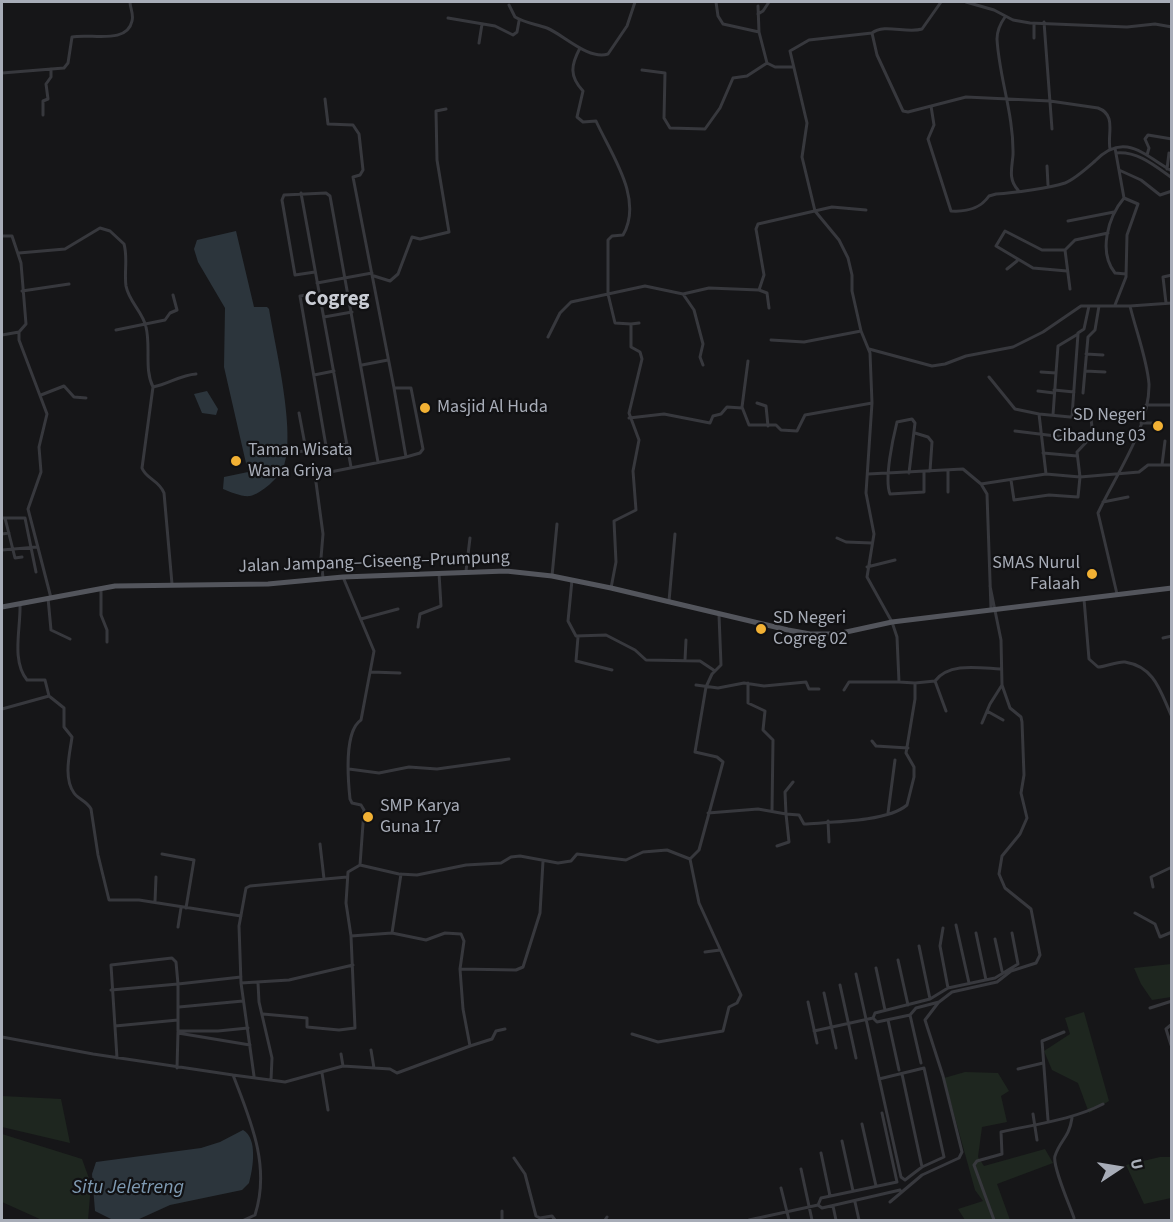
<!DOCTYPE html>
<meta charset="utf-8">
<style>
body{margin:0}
#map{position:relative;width:1173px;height:1222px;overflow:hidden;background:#161618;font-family:"Source Sans 3",sans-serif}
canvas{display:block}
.frame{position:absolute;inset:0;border:3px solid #a8adb8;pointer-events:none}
.north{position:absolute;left:1089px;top:1138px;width:60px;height:60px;-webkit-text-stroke:4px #111113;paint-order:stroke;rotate:78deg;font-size:16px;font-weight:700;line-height:24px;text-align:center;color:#a8adb8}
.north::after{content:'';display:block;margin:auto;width:21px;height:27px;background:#a8adb8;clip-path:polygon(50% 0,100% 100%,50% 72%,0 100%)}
</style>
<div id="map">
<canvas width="1173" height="1222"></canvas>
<div class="frame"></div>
<div class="north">U</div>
</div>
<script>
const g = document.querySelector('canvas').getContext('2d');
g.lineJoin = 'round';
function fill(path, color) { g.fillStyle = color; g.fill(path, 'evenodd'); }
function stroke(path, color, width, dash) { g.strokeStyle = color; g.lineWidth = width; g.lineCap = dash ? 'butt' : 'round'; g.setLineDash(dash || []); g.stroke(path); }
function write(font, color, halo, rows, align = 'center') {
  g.font = font + ' "Source Sans 3",sans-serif'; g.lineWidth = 4.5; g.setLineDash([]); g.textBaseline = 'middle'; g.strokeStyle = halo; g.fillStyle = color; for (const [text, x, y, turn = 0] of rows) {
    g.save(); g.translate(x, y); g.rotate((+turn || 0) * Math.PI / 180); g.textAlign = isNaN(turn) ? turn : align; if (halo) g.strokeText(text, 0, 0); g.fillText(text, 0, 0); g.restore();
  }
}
fill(new Path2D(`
 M1171 964V997L1152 1000 1141 984 1134 968Z
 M1084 1012 1109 1101 1089 1113 1078 1083 1052 1070 1044 1051 1070 1034 1065 1018Z
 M965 1072 998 1073 1009 1091 1001 1096 1007 1122 982 1127 978 1157 984 1166 1045 1149 1053 1163 997 1184 1010 1220H965L958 1209 983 1201 975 1190 944 1078Z
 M2 1096 61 1099 70 1143 2 1127Z
 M2 1134 82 1159 91 1184 88 1220H42L2 1202Z
 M1160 1157H1171V1198L1144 1204 1126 1165Z`), '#1e261f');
fill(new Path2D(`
 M236 231 254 307H267L269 309C275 346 296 431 284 466 280 477 261 494 250 496 242 497 230 492 223 489L224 477 248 472 224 367 225 308 198 262 194 249 197 240Z
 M207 391 218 409 216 415 202 413 194 394Z
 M243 1130C258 1138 253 1169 249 1183L242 1190 170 1205 137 1220H113L95 1211 92 1174 96 1162 201 1148 220 1142Z`), '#2c353c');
stroke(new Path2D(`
 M716 2 718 16 723 24 759 32 767 63 775 67H793
 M941 2 922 29C907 34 884 23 872 33L877 55 903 111 908 112 966 97 1050 101 1098 108C1117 115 1107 134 1110 149
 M966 2 994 10 1013 20 1030 23 1127 27 1155 24 1172 27
 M509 5 515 17C525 23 536 24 547 28 564 35 588 60 608 54L627 26 635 2
 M758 6 759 32
 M758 14 763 11 769 2
 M1005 17C1000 24 997 30 997 39 999 77 1014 115 1013 155 1012 168 1008 179 1018 190
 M448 18 495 26 513 35 517 32 519 21
 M1044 22 1052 129
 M1034 23V38
 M479 43 482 24
 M580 48C571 65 569 76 583 91L577 117 583 122 596 121C611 154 644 199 623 235L612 236 608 240V294L615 323 631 324
 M642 70 665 73 664 118 670 128 705 129 720 108 733 78 747 76 767 63
 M2 73 64 68 68 63 72 37C90 33 127 45 132 21 134 14 130 8 130 2
 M931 106 934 125 928 139 951 211C967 212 980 209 989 196L996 194C1013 193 1050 188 1065 183 1075 179 1087 168 1095 161 1124 131 1144 155 1172 171
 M43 115V101L48 99 46 84 51 77V69
 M1115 148 1124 198 1138 204 1127 235 1126 277 1115 305
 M1116 153C1138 151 1155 166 1172 178
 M1147 155 1149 148 1145 139 1148 135 1172 139
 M1047 166 1048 185
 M1167 169 1169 153
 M1119 170 1141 180 1160 195 1172 191
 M301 193 351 467
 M1124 198C1108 217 1098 252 1115 273L1126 274
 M1068 221 1114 212
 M2 236H12L21 263 26 324 19 332 2 335
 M1065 250H1042L1005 231 996 246 1033 268 1067 271
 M19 253 65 249 100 228 110 231 124 244C128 258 124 272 126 286 129 302 143 312 146 327 151 347 144 369 153 387L142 468C146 479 159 480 164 493L172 584
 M1007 269 1017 261
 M315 272 295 275 282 200 284 195 326 193 330 196 378 462
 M374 276 390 281 398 274 412 237 420 239 449 232 437 160 436 111 446 109
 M317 283 372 273
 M1070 289 1065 250 1075 240 1108 233
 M759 290 767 293 769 308
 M22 291 69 284
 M319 293 300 296 326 446
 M683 294 694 310 703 344 700 357 703 365
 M1166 303 1163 277 1172 275
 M324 317 352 312
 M116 330 165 320 170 313 177 310 173 295
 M19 332V340L47 414 39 447 41 472 28 509 51 598
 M1078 333 1084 329 1089 306
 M548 337 560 313 571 302 645 286 683 294 709 288 759 290 764 275 756 229 758 224 832 207 866 210
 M771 340 804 342 861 331
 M869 349 932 366 945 364 966 356 1013 347 1043 332 1081 306H1130
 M1086 354 1103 355
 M748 361 742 407 749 425H776L781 430 797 431 805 415 872 403
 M362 365 388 360
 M1085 371 1105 372
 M1041 372 1056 373 1053 415
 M1056 373 1058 346 1078 334 1072 416
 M314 375 334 371
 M989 377 1015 409 1039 414
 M153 387C169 384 180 375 196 374
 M394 388 406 457
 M1054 390 1074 392
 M1038 391 1054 393
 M1083 393 1088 337 1095 330 1099 306
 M41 395 64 386 74 397 86 398
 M757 403 766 406 768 426
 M1146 405H1171
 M299 413 306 450
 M629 418 664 414 710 423 713 416 721 414 727 407 742 408
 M1141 423H1154
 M1015 431 1088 440
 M915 433 928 437 932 442 930 471
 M297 452 347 444
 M1043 453 1077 456
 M1162 465 1165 441
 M948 471V492
 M909 473 915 423 912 419 897 422C893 438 884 479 890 494L924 492V472
 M868 474 963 469 981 484 987 494 991 609
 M1011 480 1014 500 1049 495 1078 497 1080 477 1077 452 1093 435 1091 419 1039 414 1046 474
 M981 484 1046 474 1080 477 1139 472 1148 465H1172
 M1103 502 1128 497
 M2 518H25L36 572
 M5 518 15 558 22 557
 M2 534 9 533
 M837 538 846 542 872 543
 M2 550 37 547
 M867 567 895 560
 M466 571 470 538
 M552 576 557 524
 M343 577 374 651 361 720C344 731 348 780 350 799L352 803 361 805 364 810 360 865
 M323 578 321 558 323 534 315 475 406 457 420 453 423 449 411 388H394L353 177 360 175 363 170 359 134 353 125 328 124 325 99
 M572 580 568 621 576 636 606 635 635 650 646 660 700 661 715 671
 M611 588 616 562 614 521 636 510 633 471 639 440 629 413 642 359 640 352 631 347V324L639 323
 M101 590V615L107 630V642
 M1117 594 1098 513C1115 476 1150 427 1149 384 1147 359 1136 331 1130 306L1172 303
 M48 598 51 630 70 639
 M1084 599 1089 659 1098 667C1106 667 1117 661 1125 662 1156 667 1161 694 1172 717
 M669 601 675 534
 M20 604C21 628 11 660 27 680H45L49 696 64 708V727L72 737C70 753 63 777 74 793 78 799 87 801 91 809L98 855 109 900H139L241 916
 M361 619 398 609
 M418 627 420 614 441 606 439 573
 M578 637 576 661 612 670
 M1163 638 1172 636
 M685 660 686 640
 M371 672 400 673
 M935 681C949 662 980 668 1000 669
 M748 683V703L765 711 763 730 773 740 772 811
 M915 683 935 681 946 711
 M696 685 718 688 744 683 764 686 806 682 809 689H819
 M844 690 849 682H899
 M2 709 49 696
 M987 711 1003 720
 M982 723 990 704 1002 685
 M872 741 876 746 908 748
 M349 769 379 773 409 767 437 769 509 759
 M793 782 785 792 786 814 799 815 804 824C831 822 887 822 907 805L914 777V767L906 753 915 699V683L899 682 897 637 892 622 867 577 874 534 866 493 872 403 870 353 861 331 852 291V275L848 258 839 240 815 211 802 157 807 123 790 51 809 40 872 33
 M708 813 758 809 786 814 789 842 777 846
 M888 813 895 760
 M828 821 829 842
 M320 844 324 879
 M162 854 194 860 186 908
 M1153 887 1151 877 1172 867
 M155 902 156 877
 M1135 913 1155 924 1160 937 1172 932
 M956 925 969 983
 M178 927 181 908
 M943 928 940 946 948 988
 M392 933 401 874
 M976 933 986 980
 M351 936 392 933 426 940 445 933 461 934 464 941 460 969
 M995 939 1002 971
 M919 946 930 999
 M705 952 720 950
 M898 960 908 1005
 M876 968 885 1010
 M856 974 901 1177 905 1180 922 1167 944 1157 924 1068 879 1079
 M241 983 289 980 353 965
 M258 983 259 1002 272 1058 271 1080
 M840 985 856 1058
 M111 990 178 984V1020
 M824 993 836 1048
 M808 1002 817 1043
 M179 1007 243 1001
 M916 1008 939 1002 952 992 997 982 1011 971 1036 963 1040 955 1031 909 1005 888 999 874 1002 856 1020 834 1027 818 1021 793 1024 775 1022 722 1021 717 1010 708 1002 685 1001 640 990 586
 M1150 1008 1172 1001
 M263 1014 307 1018V1027L339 1030 355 1028 351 936 346 903 348 872 360 865 399 874 417 875 466 865 501 863 511 857 520 856 558 863 571 861 577 854 626 860 643 852 667 850 690 859
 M910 1015 921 1063
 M873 1018 877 1022 910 1015 916 1008
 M888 1020 899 1070
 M115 1026 178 1020V1031H218L248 1028
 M814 1031 873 1018 875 1013 930 999 948 988 995 978 1018 964 1012 933
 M178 1033 250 1045
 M632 1034 658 1042 723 1031 729 1007 737 1003 741 995 699 903 690 859 699 850 723 762 717 757 695 752 706 687 712 674 721 665 719 615
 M2 1037 93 1054 233 1075
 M1171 1045 1166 1029 1172 1024
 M470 1046 492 1039 496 1031 505 1029
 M371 1050 374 1068
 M117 1058 111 965 172 958 176 962 178 984 241 977
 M343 1066 390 1069 397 1073 470 1046 463 1009 460 969 516 970 523 967 540 913 543 861
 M177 1068 178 1032
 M1018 1069 1043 1063
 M322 1073 328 1110
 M902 1074 922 1167
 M254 1076 241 983 239 926 246 888 250 886 347 877
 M882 1113 897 1182 821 1198 818 1205 822 1208 900 1190
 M1033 1114 1037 1140
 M1072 1118C1069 1138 1060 1140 1055 1156 1052 1165 1070 1206 1074 1218
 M1048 1120 1042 1041 1064 1032
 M862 1124 876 1186
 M842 1141 853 1191
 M821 1153 830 1196
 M514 1158 525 1174 536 1216 540 1218 552 1216 555 1220
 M801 1169 812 1220
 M781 1188 789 1220
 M855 1202 859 1220
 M890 1202 922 1175 959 1158 962 1152 943 1076 925 1020 938 1003
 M833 1206 836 1220
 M244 1220 255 1215C271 1166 250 1119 233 1075L285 1082 343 1066 341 1054
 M502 1220V1211
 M605 1220 607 1217
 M749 1220 818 1205
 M994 1220 974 1165 977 1161 1002 1154 1001 1132C1036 1124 1072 1120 1103 1104`), '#37383d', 3);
stroke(new Path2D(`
 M2 607 115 586 268 584 343 577 506 571 552 576 611 588 788 630 810 634H837L892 622 1172 588`), '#53555c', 5);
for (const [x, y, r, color] of [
 [425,408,6,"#f2b134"],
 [1158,426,6,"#f2b134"],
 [236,461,6,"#f2b134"],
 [1092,574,6,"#f2b134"],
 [761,629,6,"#f2b134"],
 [368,817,6,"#f2b134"]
]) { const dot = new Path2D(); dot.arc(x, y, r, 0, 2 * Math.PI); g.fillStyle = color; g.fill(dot); stroke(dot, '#111113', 2); }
write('18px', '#a8adb8', '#111113', [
 ["Masjid Al Huda",437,408],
 ["SD Negeri",1146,416,"right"],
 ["Cibadung 03",1146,437,"right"],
 ["Taman Wisata",248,451],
 ["Wana Griya",248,472],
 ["SMAS Nurul",1080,564,"right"],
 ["Falaah",1080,585,"right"],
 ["SD Negeri",773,619],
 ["Cogreg 02",773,640],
 ["SMP Karya",380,807],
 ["Guna 17",380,828]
], 'left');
write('18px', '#a8adb8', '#111113', [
 ["Jalan Jampang–Ciseeng–Prumpung",374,563,-2]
]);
write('italic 20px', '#7f9bb3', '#111113', [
 ["Situ Jeletreng",128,1189]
]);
write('bold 21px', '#c9ccd4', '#111113', [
 ["Cogreg",337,300]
]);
</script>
